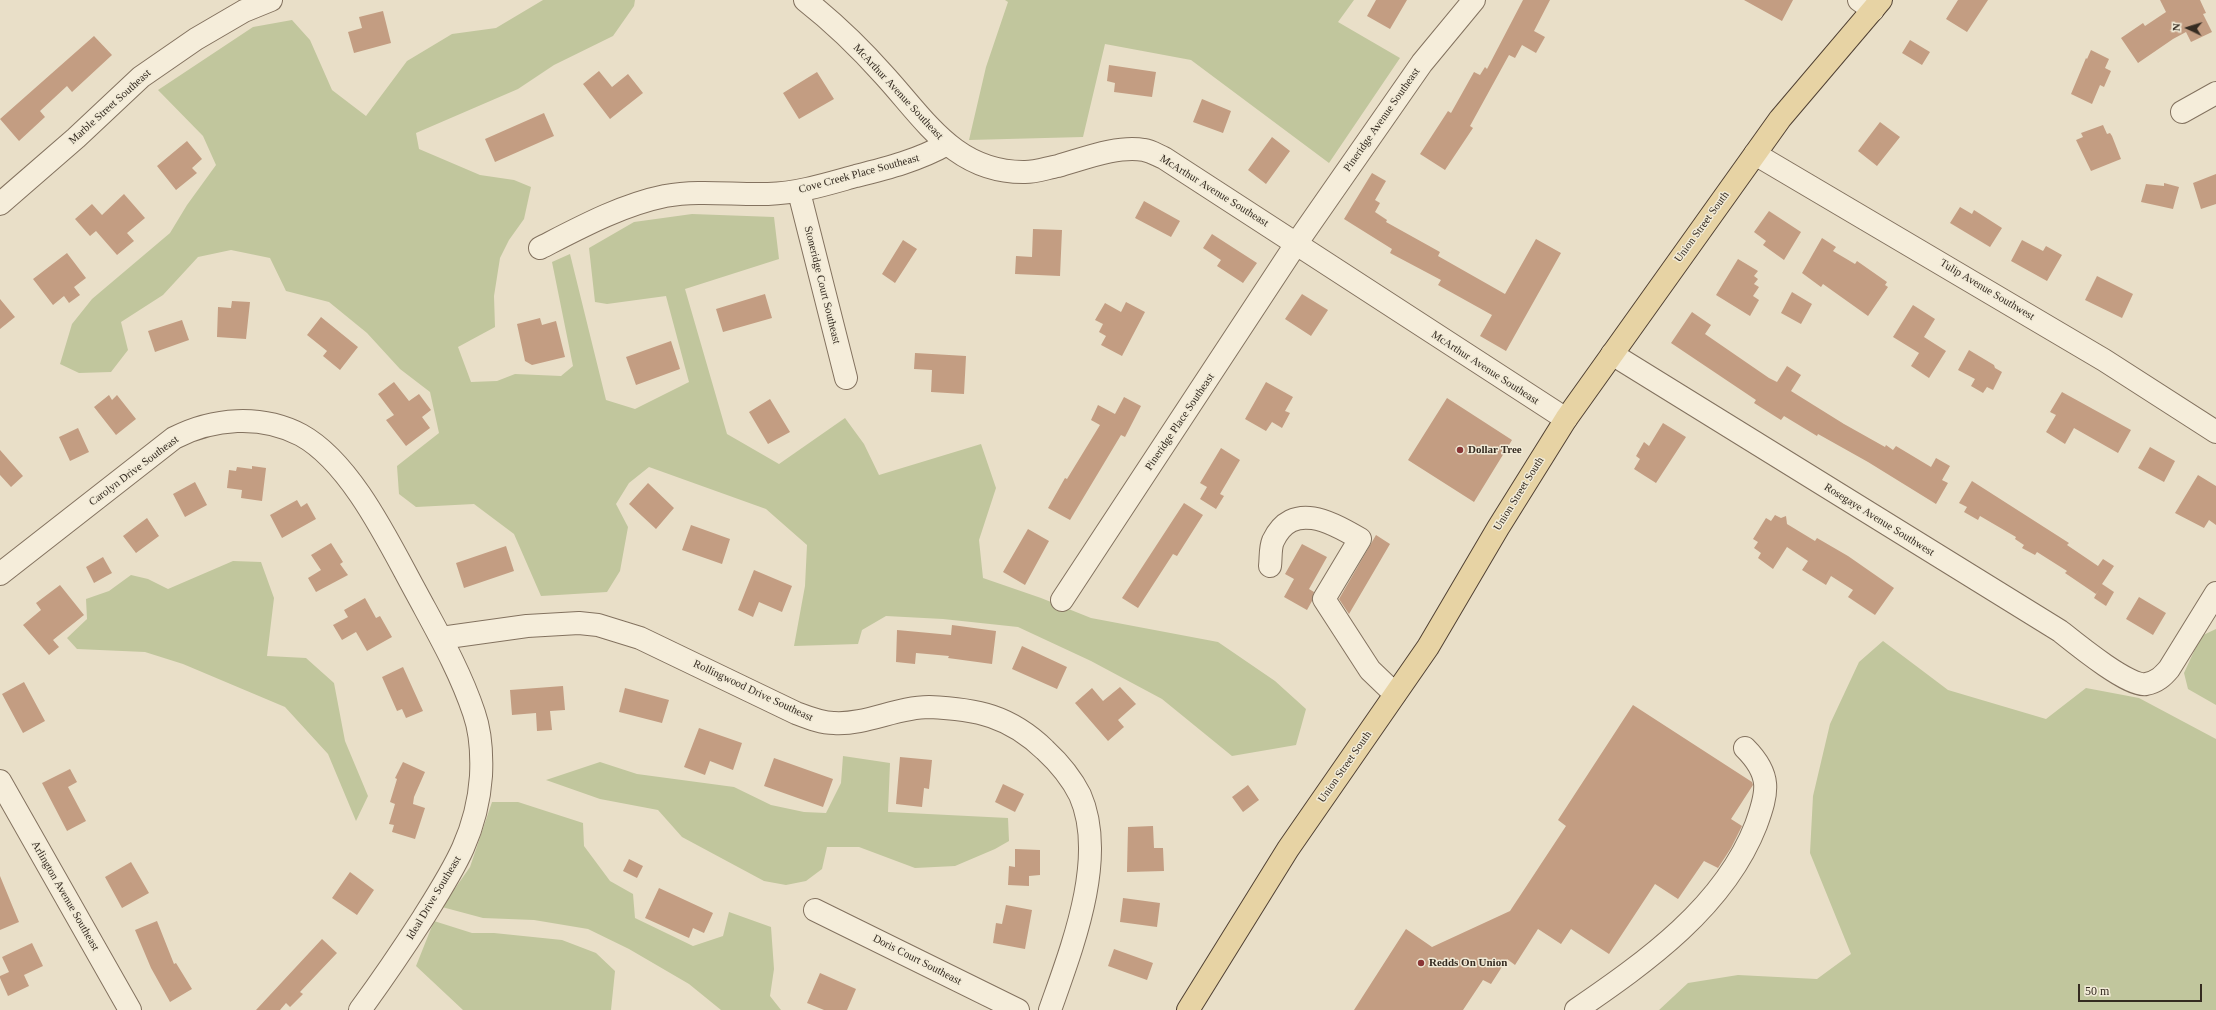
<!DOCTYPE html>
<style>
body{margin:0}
#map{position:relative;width:2216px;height:1010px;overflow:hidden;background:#e9dfc8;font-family:Georgia,serif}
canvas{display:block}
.north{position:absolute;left:2168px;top:8px;width:40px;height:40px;-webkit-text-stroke:3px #f1ead6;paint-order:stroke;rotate:274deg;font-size:11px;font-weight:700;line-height:16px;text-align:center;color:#352b21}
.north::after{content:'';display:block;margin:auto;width:14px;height:18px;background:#352b21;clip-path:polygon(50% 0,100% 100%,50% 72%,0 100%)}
.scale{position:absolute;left:2078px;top:984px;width:124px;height:18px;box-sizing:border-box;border:2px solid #352b21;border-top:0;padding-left:5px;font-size:12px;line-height:14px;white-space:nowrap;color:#352b21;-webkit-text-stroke:3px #f1ead6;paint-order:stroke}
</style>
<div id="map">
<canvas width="2216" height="1010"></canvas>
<div class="north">N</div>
<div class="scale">50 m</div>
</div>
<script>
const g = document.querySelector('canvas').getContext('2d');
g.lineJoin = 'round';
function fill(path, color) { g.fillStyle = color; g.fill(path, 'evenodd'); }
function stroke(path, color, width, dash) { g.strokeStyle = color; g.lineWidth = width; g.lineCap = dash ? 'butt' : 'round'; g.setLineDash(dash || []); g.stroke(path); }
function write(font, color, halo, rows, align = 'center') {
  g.font = font + ' Georgia,serif'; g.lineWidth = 3; g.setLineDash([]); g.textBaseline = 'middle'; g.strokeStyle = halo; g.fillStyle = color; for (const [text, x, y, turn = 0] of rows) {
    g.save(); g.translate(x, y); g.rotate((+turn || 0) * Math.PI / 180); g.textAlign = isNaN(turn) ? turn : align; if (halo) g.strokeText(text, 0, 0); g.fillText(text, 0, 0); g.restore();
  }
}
fill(new Path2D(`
 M543 0H635L634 6 613 36 554 65 518 89 416 133 419 149 480 175 514 180 531 187 524 219 509 240 500 258 494 296 495 327 458 347 471 382 497 381 515 374 561 376 573 366 552 262 570 254 606 400 635 409 689 382 666 296 607 304 595 302 589 248 634 222 692 214 774 217 779 259 685 289 727 434 779 464 845 418 864 444 879 475 981 444 996 488 979 540 983 578 1041 598 1091 618 1218 642 1275 681 1306 709 1296 745 1232 756 1162 699 1091 661 1018 627 943 619 886 616 862 630 858 644 794 646 805 586 807 545 766 509 649 467 629 483 616 504 628 527 620 571 607 592 541 596 514 534 474 504 416 507 399 494 397 466 439 433 430 392 400 369 367 333 329 302 286 291 270 258 231 250 198 257 163 295 121 322 128 350 111 372 79 373 60 364 72 324 92 299 170 233 187 205 216 165 203 136 158 90 253 27 292 20 310 40 332 90 366 116 407 61 452 34 496 28Z
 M1005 0H1354L1338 22 1400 58 1329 163 1191 60 1105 44 1083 137 969 140 986 67 1008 2Z
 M233 561 261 562 274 598 267 656 306 658 334 683 345 741 368 796 356 821 328 754 285 707 183 664 145 652 77 649 67 638 87 619 86 599 109 591 131 575 148 579 168 589Z
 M2216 629V705L2188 689 2184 673 2201 636Z
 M1883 641 1948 690 2046 719 2086 688 2139 698 2216 739V1010H1659L1688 983 1738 975 1817 979 1851 954 1810 853 1813 796 1830 724 1859 662Z
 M843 756 890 763 888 812 1008 818 1009 841 995 849 955 866 915 868 859 847H827L822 869 806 881 786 885 764 881 682 837 658 810 600 799 546 780 600 762 637 774 734 787 771 805 804 812 826 813 841 783Z
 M492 802H518L583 823 584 846 610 881 633 894 635 918 693 946 723 936 729 912 771 927 774 969 770 996 781 1010H721L689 984 629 949 588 929 534 920 483 918 442 907 470 867Z
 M434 921 472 933H494L562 940 596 953 615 971 611 1010H463L416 966Z`), '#c1c69d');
fill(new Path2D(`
 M1376 0H1407L1390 29 1367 16Z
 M1523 0H1550L1534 31 1545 37 1536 53 1522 45 1515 58 1509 55 1470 126 1473 128 1445 170 1420 154 1448 111 1451 113 1474 72 1480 75 1485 67 1487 69Z
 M1744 0H1793L1782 21Z
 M1958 0H1988L1967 32 1946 19Z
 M2160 0H2200L2206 13 2203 14 2212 32 2191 42 2186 32 2173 39 2138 63 2121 38 2143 23 2145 26 2166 12Z
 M383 11 391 43 354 53 348 32 362 28 359 17Z
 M94 36 112 55 72 92 67 86 40 111 45 117 19 141 0 119Z
 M1910 40 1930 52 1922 65 1902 53Z
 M2091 50 2109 59 2105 68 2111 71 2104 87 2100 85 2092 104 2071 94 2086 58 2087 59Z
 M1109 65 1156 72 1152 97 1114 92 1115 83 1107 81Z
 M599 71 612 87 628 74 643 93 610 119 583 84Z
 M817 72 834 99 799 119 783 93Z
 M1202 99 1231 111 1223 133 1193 122Z
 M544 113 554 136 495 162 485 139Z
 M1880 122 1900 137 1877 166 1858 151Z
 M2103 125 2107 134 2110 133 2112 136 2121 159 2091 171 2076 140 2083 137 2081 133Z
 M1272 137 1290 151 1266 184 1248 170Z
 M187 141 202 159 192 168 197 173 176 190 157 166Z
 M1372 173 1386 181 1375 200 1380 203 1375 212 1387 220 1386 222 1440 252 1438 256 1505 294 1536 239 1561 253 1506 351 1480 336 1492 315 1438 285 1441 280 1390 253 1392 249 1344 219Z
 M2216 174V204L2201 209 2193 183Z
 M2164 183 2179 187 2173 209 2141 202 2146 184 2164 186Z
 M124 194 145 218 127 233 134 241 117 255 96 231 90 236 75 219 92 204 102 215Z
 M1144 201 1180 221 1171 237 1135 218Z
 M1960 207 1972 214 1974 210 2002 228 1990 247 1950 223Z
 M1769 211 1801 232 1784 260 1763 245 1766 241 1754 232Z
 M1033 229 1062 230 1060 276 1015 274 1016 256 1032 257Z
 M1212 234 1257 263 1243 283 1217 266 1221 260 1203 248Z
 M1822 238 1836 247 1833 251 1855 264 1857 261 1887 282 1885 285 1888 287 1868 316 1823 284 1821 287 1802 273Z
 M903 240 917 249 895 283 882 274Z
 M2022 240 2043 251 2046 246 2062 255 2047 281 2011 261Z
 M67 253 86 278 74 287 80 295 69 303 64 296 53 305 33 279Z
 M1738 259 1758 271 1754 276 1758 279 1754 284 1759 287 1753 296 1759 300 1750 316 1716 295Z
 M2097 276 2133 294 2122 318 2085 300Z
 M1792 292 1812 304 1801 324 1781 313Z
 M765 294 772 318 723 332 716 309Z
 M1302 294 1328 310 1311 336 1285 319Z
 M0 299 15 317 0 329Z
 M232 301 250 302 246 339 217 337 218 307 231 308Z
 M1126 302 1145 312 1122 356 1101 345 1106 336 1099 332 1103 324 1095 320 1105 303 1121 312Z
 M1913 305 1935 319 1924 337 1946 351 1929 378 1911 366 1919 353 1893 337Z
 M1692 312 1711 325 1705 334 1769 378 1777 382 1787 366 1801 375 1791 391 1844 424 1885 447 1886 445 1893 450 1896 446 1931 467 1936 458 1950 466 1942 480 1948 483 1936 504 1868 462 1818 434 1817 436 1784 416 1781 420 1754 403 1756 400 1671 343Z
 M321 317 358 347 340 370 323 356 327 351 307 335Z
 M540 318 542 325 556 321 565 357 532 365 525 361 517 324Z
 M182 320 189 340 155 352 148 331Z
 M671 341 680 369 636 385 626 357Z
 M1969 350 1994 365 1995 368 2002 372 1993 390 1987 387 1983 393 1971 386 1975 379 1958 370Z
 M915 353 966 356 964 394 931 392 932 370 914 369Z
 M394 382 409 401 419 394 431 410 422 417 430 428 406 446 386 420 394 415 378 394Z
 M1266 382 1293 397 1285 411 1290 413 1282 428 1272 422 1266 431 1245 419Z
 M2062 392 2131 430 2118 453 2074 428 2065 444 2046 432 2056 415 2050 412Z
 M109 395 112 400 117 395 136 419 116 435 94 407Z
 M1124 397 1141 406 1125 437 1121 435 1070 520 1048 508 1065 478 1067 479 1100 425 1091 420 1098 405 1115 414Z
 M1447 398 1512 440 1474 502 1408 460Z
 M770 399 790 432 768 444 749 412Z
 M1663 423 1686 437 1656 483 1634 469 1640 459 1636 456 1644 442 1649 446Z
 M78 428 89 452 70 461 59 437Z
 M2150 447 2175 461 2164 482 2138 468Z
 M1221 448 1240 460 1220 494 1224 496 1216 509 1200 499 1207 487 1200 483Z
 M0 450 23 476 11 487 0 475Z
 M252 466 266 468 262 501 241 498 242 490 227 488 229 470 236 471 237 467 252 469Z
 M2198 475 2216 486V525L2209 520 2204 528 2175 513Z
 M1972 481 2069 543 2067 545 2098 566 2103 559 2114 566 2102 584 2114 592 2106 606 2094 598 2099 589 2096 594 2065 573 2067 571 2037 552 2035 555 2022 548 2024 545 2015 539 2016 537 1980 516 1978 520 1964 512 1967 507 1959 503Z
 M195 482 207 505 185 517 173 494Z
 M648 483 674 508 656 529 629 504Z
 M297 500 301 507 307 503 316 519 282 538 270 515Z
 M1184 503 1203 515 1177 556 1173 554 1138 608 1122 598Z
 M1775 515 1781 518 1786 516 1787 524 1815 541 1817 538 1848 556 1894 588 1875 615 1848 597 1853 590 1831 576 1826 585 1802 570 1808 561 1787 547 1773 569 1758 558 1761 553 1754 548 1758 542 1753 539 1766 518 1771 521Z
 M147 518 159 536 136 553 123 536Z
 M691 525 730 539 722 564 682 550Z
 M1028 529 1049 541 1025 585 1003 572Z
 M1376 535 1390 544 1349 614 1339 599Z
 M331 543 343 562 340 564 348 575 316 592 308 578 321 570 311 555Z
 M1302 544 1327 557 1309 589 1314 592 1312 601 1307 610 1284 597 1294 579 1285 574Z
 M506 546 514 571 464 588 456 563Z
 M103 557 112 573 94 583 86 567Z
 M754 570 792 586 782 612 759 602 753 617 738 610Z
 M60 585 84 615 53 640 59 647 49 655 23 625 41 610 36 603Z
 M2139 597 2166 613 2153 635 2126 619Z
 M365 598 376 618 380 616 392 637 367 651 356 632 342 640 333 625 348 617 344 610Z
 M952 625 996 631 992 664 948 658 949 656 916 653 915 664 896 662 897 630 951 635Z
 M1022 646 1067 667 1057 689 1012 669Z
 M403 667 423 711 406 718 402 709 397 711 382 677Z
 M24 682 45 721 23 733 2 694Z
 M563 686 565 710 550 711 552 730 537 731 536 713 512 715 510 690Z
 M1120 687 1136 704 1118 720 1124 727 1108 741 1075 703 1092 688 1103 701Z
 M625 688 669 700 662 723 619 712Z
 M1633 705 1752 782 1753 785 1731 819 1742 826 1731 848 1718 868 1704 861 1678 899 1655 884 1609 954 1571 929 1561 944 1538 929 1515 965 1507 959 1491 984 1483 980 1463 1010H1354L1406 929 1432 947 1510 911 1566 826 1558 820Z
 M699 728 742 743 733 770 710 761 705 775 684 767Z
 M900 757 932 760 929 789 924 788 922 807 896 804Z
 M774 758 833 779 823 807 764 786Z
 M403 762 425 772 414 797 413 804 425 808 415 839 392 832 394 825 389 824 395 804 390 802 397 779 395 778Z
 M70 769 77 782 68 787 86 821 67 831 42 783Z
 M1003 784 1024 794 1015 812 995 802Z
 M1248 785 1259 800 1243 812 1232 797Z
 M1153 826 1154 848H1163L1164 871 1127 872 1128 827Z
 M1015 849 1040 850V875L1029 876V886L1008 885 1009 866 1015 867Z
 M629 859 643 866 637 878 623 871Z
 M131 862 149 893 122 908 105 877Z
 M350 872 374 890 357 915 332 898Z
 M0 876 19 922 0 930Z
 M659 888 713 913 704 933 693 928 689 938 645 918Z
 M1123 898 1160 903 1157 927 1120 922Z
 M1006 905 1032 910 1025 949 993 943 996 923 1002 924Z
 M157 921 174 964 176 963 192 989 170 1002 151 968 135 930Z
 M322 939 337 953 300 992 303 994 290 1007 286 1003 280 1010H256Z
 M32 943 43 966 24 975 29 986 8 996 0 978V976L9 972 2 957Z
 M1114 949 1153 963 1147 980 1108 966Z
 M820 973 856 989 847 1010H824L807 1003Z`), '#c39d82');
const minor = new Path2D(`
 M805 0C833 22 860 48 884 75 926 121 956 173 1025 172 1036 172 1047 168 1058 166 1083 159 1118 145 1144 150 1151 151 1157 155 1164 158L1566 419
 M1859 0 1873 10
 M2182 112 2216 93
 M1755 154 2104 360 2216 432
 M799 192 846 378
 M0 204 76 138 141 77 196 39 244 11 271 0
 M540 248C579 228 621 205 665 196 700 190 733 195 768 194 799 193 827 184 856 176 888 168 919 160 947 144
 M1612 354 2060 631C2075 643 2130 688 2146 684 2157 682 2163 676 2169 669L2216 593
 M1270 566C1271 558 1270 548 1273 541 1292 500 1332 522 1360 539L1324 599 1370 670 1395 694
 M0 574 174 438C213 418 261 414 301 435 352 463 390 545 417 594 438 633 460 671 474 713 481 733 482 755 481 776 477 834 453 870 423 918 403 949 382 980 360 1010
 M1062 600 1296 244 1422 63 1474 0
 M441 638 527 626 579 623 598 625 640 638 796 713C809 718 821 723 834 723 866 725 897 707 929 707 977 709 1010 716 1045 750 1058 762 1072 779 1080 795 1108 858 1071 950 1050 1010
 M0 781 130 1010
 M815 910 1018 1010
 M1576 1010C1646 962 1724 907 1756 825 1768 792 1772 775 1745 748`);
const major = new Path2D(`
 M1188 1010 1288 849 1428 647 1498 528 1566 419 1780 119 1881 0`);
stroke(minor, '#83725f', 24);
stroke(major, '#514133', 24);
stroke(minor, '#f5edda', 22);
stroke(major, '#e7d3a4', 22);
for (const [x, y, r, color] of [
 [1460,450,4,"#8a3636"],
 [1421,963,4,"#8a3636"]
]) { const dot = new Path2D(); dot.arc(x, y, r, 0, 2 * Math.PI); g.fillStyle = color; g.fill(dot); stroke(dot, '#f1ead6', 1.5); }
write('11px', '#352b21', '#f1ead6', [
 ["McArthur Avenue Southeast",898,92,47],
 ["Marble Street Southeast",110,107,-42],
 ["Pineridge Avenue Southeast",1382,120,-55],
 ["Cove Creek Place Southeast",859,174,-15],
 ["McArthur Avenue Southeast",1214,191,32],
 ["Union Street South",1702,227,-54],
 ["Stoneridge Court Southeast",822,285,76],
 ["Tulip Avenue Southwest",1987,290,31],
 ["McArthur Avenue Southeast",1485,368,33],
 ["Pineridge Place Southeast",1180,422,-56],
 ["Carolyn Drive Southeast",134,471,-37],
 ["Union Street South",1519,494,-58],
 ["Rosegaye Avenue Southwest",1879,520,32],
 ["Rollingwood Drive Southeast",753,691,25],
 ["Union Street South",1345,767,-55],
 ["Arlington Avenue Southeast",65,896,60],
 ["Ideal Drive Southeast",434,898,-59],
 ["Doris Court Southeast",917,960,27]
]);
write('bold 11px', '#352b21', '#f1ead6', [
 ["Dollar Tree",1468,450],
 ["Redds On Union",1429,963]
], 'left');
</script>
